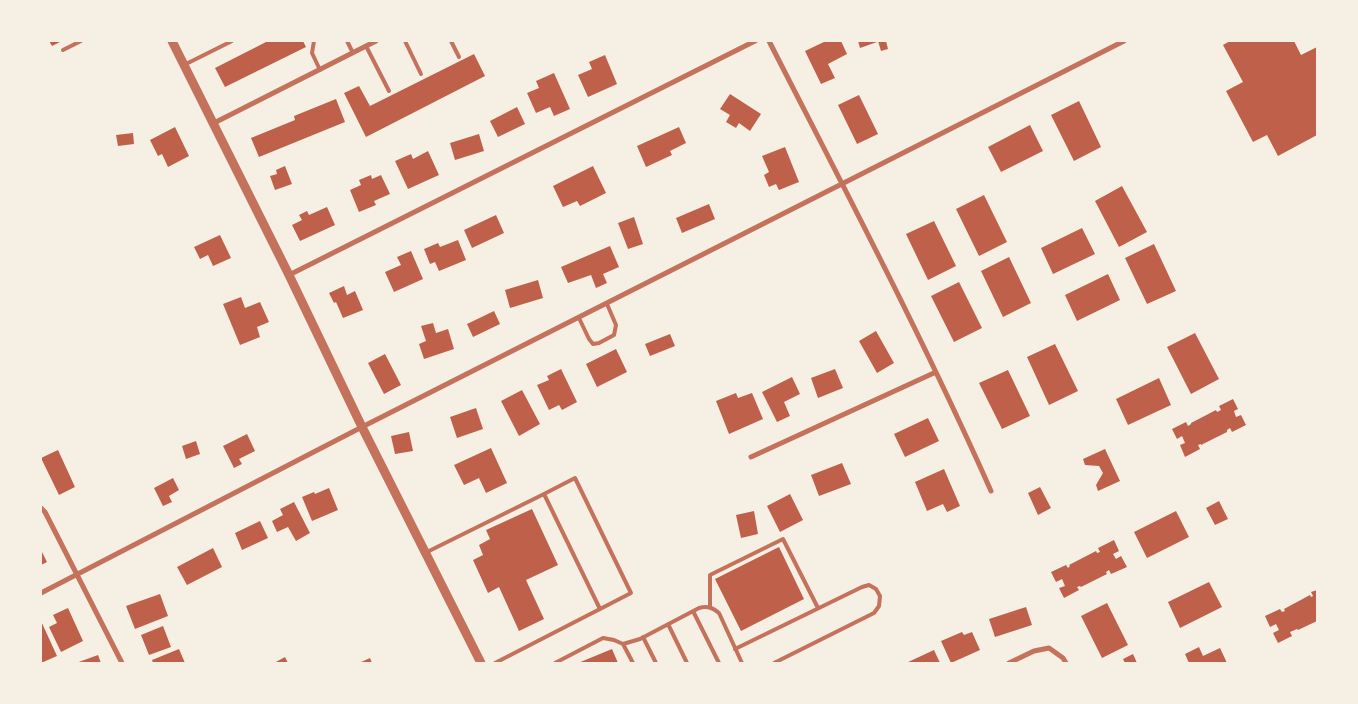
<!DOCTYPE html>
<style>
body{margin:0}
#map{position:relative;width:1358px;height:704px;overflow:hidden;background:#f6efe4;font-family:"Open Sans",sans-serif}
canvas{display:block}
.frame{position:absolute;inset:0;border:42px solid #f6efe4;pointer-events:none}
</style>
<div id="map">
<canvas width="1358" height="704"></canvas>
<div class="frame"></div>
</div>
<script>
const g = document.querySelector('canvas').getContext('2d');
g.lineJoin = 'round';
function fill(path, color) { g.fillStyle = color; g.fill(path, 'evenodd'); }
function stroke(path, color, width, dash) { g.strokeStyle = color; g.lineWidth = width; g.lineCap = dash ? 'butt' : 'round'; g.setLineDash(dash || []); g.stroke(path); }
fill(new Path2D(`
 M49 41H62L52 46Z
 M268 41H303L306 47 225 87 215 68Z
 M826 41H841L847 54 828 64 835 78 821 84 805 51Z
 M858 41H877V42L860 48Z
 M878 41H886L888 49 881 51Z
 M1230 41H1294L1301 55 1317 47V135L1278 156 1267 135 1253 142 1226 91 1243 82 1223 45Z
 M474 54 485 76 366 137 344 93 359 86 370 106Z
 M605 55 617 84 588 97 578 75 592 69 589 62Z
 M554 73 570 109 554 116 550 107 536 113 527 93 539 88 536 81Z
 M730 94 761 114 750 131 739 123 736 128 726 122 730 115 720 109Z
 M859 95 878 134 857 144 838 105Z
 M336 99 345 122 259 157 251 138 295 120 294 116Z
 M1079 101 1101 147 1074 161 1051 115Z
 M517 107 525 124 498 137 490 121Z
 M1030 125 1043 151 1001 172 988 147Z
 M175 127 189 156 168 167 162 154 158 156 150 140Z
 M679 127 686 143 670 151 672 155 646 167 637 146Z
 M133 133 134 144 118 146 116 135Z
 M479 134 484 151 455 160 450 143Z
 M785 147 799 182 779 190 776 184 769 187 764 175 769 172 762 156Z
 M428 151 439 175 408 189 395 161 411 154 413 159Z
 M285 166 292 184 275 190 270 176 277 174 276 170Z
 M593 166 606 193 580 206 577 201 563 207 553 186Z
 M371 175 372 179 381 175 390 194 374 201 376 205 359 212 350 190 361 185 359 180Z
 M1122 186 1147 232 1119 247 1095 201Z
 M984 195 1007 242 979 256 956 209Z
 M709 204 715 219 682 233 676 218Z
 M327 207 335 225 300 241 292 225 302 220 299 215 307 211 309 215Z
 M496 215 504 233 472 248 464 230Z
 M634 217 643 244 628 249 618 223Z
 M934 221 956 266 928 280 906 234Z
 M1082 228 1095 254 1053 274 1041 248Z
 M220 235 231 258 213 266 208 255 200 259 194 247Z
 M458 240 466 260 439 271 435 262 430 264 424 249 438 243 440 247Z
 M1154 244 1176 291 1147 304 1125 258Z
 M610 246 619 267 603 274 607 283 596 288 591 275 568 283 561 267Z
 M411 251 423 279 394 292 385 272 401 265 397 257Z
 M1009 257 1031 303 1003 317 981 271Z
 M1108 274 1120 300 1077 321 1065 295Z
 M538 280 543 298 510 308 505 290Z
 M959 282 982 328 954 342 931 296Z
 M344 286 347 295 355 291 363 310 343 318 336 302 334 303 329 293Z
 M241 297 245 308 260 302 269 322 257 327 260 337 240 345 223 304Z
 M494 311 500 324 473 337 467 324Z
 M433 323 436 333 448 329 454 349 424 359 419 344 426 341 421 326Z
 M876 331 894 363 877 373 859 341Z
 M1195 333 1219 379 1191 394 1167 347Z
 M670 334 675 346 650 356 645 344Z
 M1055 344 1078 391 1049 405 1027 357Z
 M616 349 627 372 597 387 586 364Z
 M385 354 401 385 384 394 368 363Z
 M561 369 577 402 562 410 559 405 549 410 537 385 549 380 547 376Z
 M835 369 843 388 818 398 811 378Z
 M1008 370 1030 416 1002 429 979 383Z
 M792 377 800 394 784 402 790 416 777 422 762 392Z
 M1159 378 1171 405 1128 425 1116 399Z
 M522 390 540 424 519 436 501 401Z
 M736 393 738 398 752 393 763 419 729 434 716 401Z
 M1233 399 1238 409 1234 411 1236 417 1241 415 1246 425 1232 432 1230 428 1227 430V432L1201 445V444L1198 445 1200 449 1185 457 1180 445 1185 443 1182 436 1177 439 1172 429 1186 422 1188 426 1191 424V423L1216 410 1217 412 1221 410 1219 406Z
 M476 408 483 429 457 438 450 417Z
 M928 418 939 441 905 457 894 434Z
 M409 432 413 451 395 454 391 436Z
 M247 434 255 451 239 459 242 464 234 468 223 446Z
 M196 441 200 454 186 459 182 446Z
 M491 448 507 483 486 493 479 478 464 485 454 465Z
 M1105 449 1120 481 1098 491 1096 485 1103 473 1099 466 1085 465 1083 459Z
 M58 450 75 487 59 495 41 458Z
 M842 463 851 484 819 496 811 475Z
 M944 469 960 506 947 512 943 504 927 511 915 482Z
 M173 478 179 490 169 496 172 502 163 506 154 488Z
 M1040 487 1051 508 1038 515 1028 493Z
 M329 488 338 510 312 521 302 497 314 492 315 494Z
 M790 494 803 520 780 532 767 506Z
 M1219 501 1228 519 1215 525 1206 508Z
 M294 502 310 533 296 541 288 527 277 532 272 521 283 515 280 509Z
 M532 509 558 565 526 580 544 619 519 631 499 587 488 593 473 560 483 555 479 545 490 539 486 530Z
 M754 511 758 534 741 538 736 515Z
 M1176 511 1189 537 1147 558 1134 532Z
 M260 521 268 538 242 550 235 533Z
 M1114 540 1119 551 1113 554 1116 559 1121 556 1127 567 1111 574 1109 570 1106 572 1107 574 1081 587 1080 586 1077 587 1079 590 1064 598 1059 588 1065 586 1062 579 1056 582 1051 572 1066 565 1068 568 1070 566 1069 565 1096 551 1097 553 1100 552 1098 548Z
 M779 547 804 599 741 631 715 579Z
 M213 548 222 567 187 585 177 567Z
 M41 550 47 562 41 565Z
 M1209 582 1222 607 1180 628 1168 602Z
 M1317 590V621L1298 630 1297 629 1290 632 1292 636 1278 643 1273 633 1279 630 1276 624 1270 627 1265 616 1280 609 1282 612 1285 611 1284 609 1310 595 1311 597 1313 596 1311 592Z
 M160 594 168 616 135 629 126 606Z
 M1107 603 1128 645 1102 658 1081 616Z
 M1026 607 1032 625 995 637 989 619Z
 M68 608 83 641 61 652 49 627 57 623 53 615Z
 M41 621 57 656 41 663Z
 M163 626 171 647 149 655 141 635Z
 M962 632 964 635 972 632 980 650 951 663 941 641Z
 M1199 647 1203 656 1220 648 1227 663H1189L1185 654Z
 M179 649 185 663H153L152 660Z
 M612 649 618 663H578Z
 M934 650 940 663H906Z
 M1133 654 1137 663H1125L1123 659Z
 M98 655 101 663H76Z
 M285 657 288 663H274Z
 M370 658 372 663H359Z`), '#bf614a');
stroke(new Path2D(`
 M314 41 312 53 320 70
 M347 41 353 53
 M405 41 421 74
 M451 41 459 57
 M366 46 389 91
 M63 50 81 41
 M184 65 232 41
 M579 318 589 339 593 344 599 343 614 335 616 325 607 304
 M425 553 544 494 600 609 631 593 575 478 544 494
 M710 608V575L783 539 818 608
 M693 611 719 663
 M668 624 687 663
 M643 637 656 663
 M623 644 640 639 699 608C707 606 712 607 719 613L742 663
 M735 649 862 587 869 585 876 589 880 596 879 606 874 613 774 663
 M495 663 600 609
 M555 663 603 638 614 640 623 644 633 663`), '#c5725c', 4);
stroke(new Path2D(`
 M769 41C845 190 923 338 991 491
 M214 123 376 41
 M289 275 755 41
 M751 457 936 372
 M41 508 45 512 122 663
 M41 593 362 427 1124 41
 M1009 663 1034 651 1049 648 1063 658 1066 663`), '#c5725c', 5);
stroke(new Path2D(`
 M172 41 289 275 362 427 481 663`), '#c5725c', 9);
</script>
